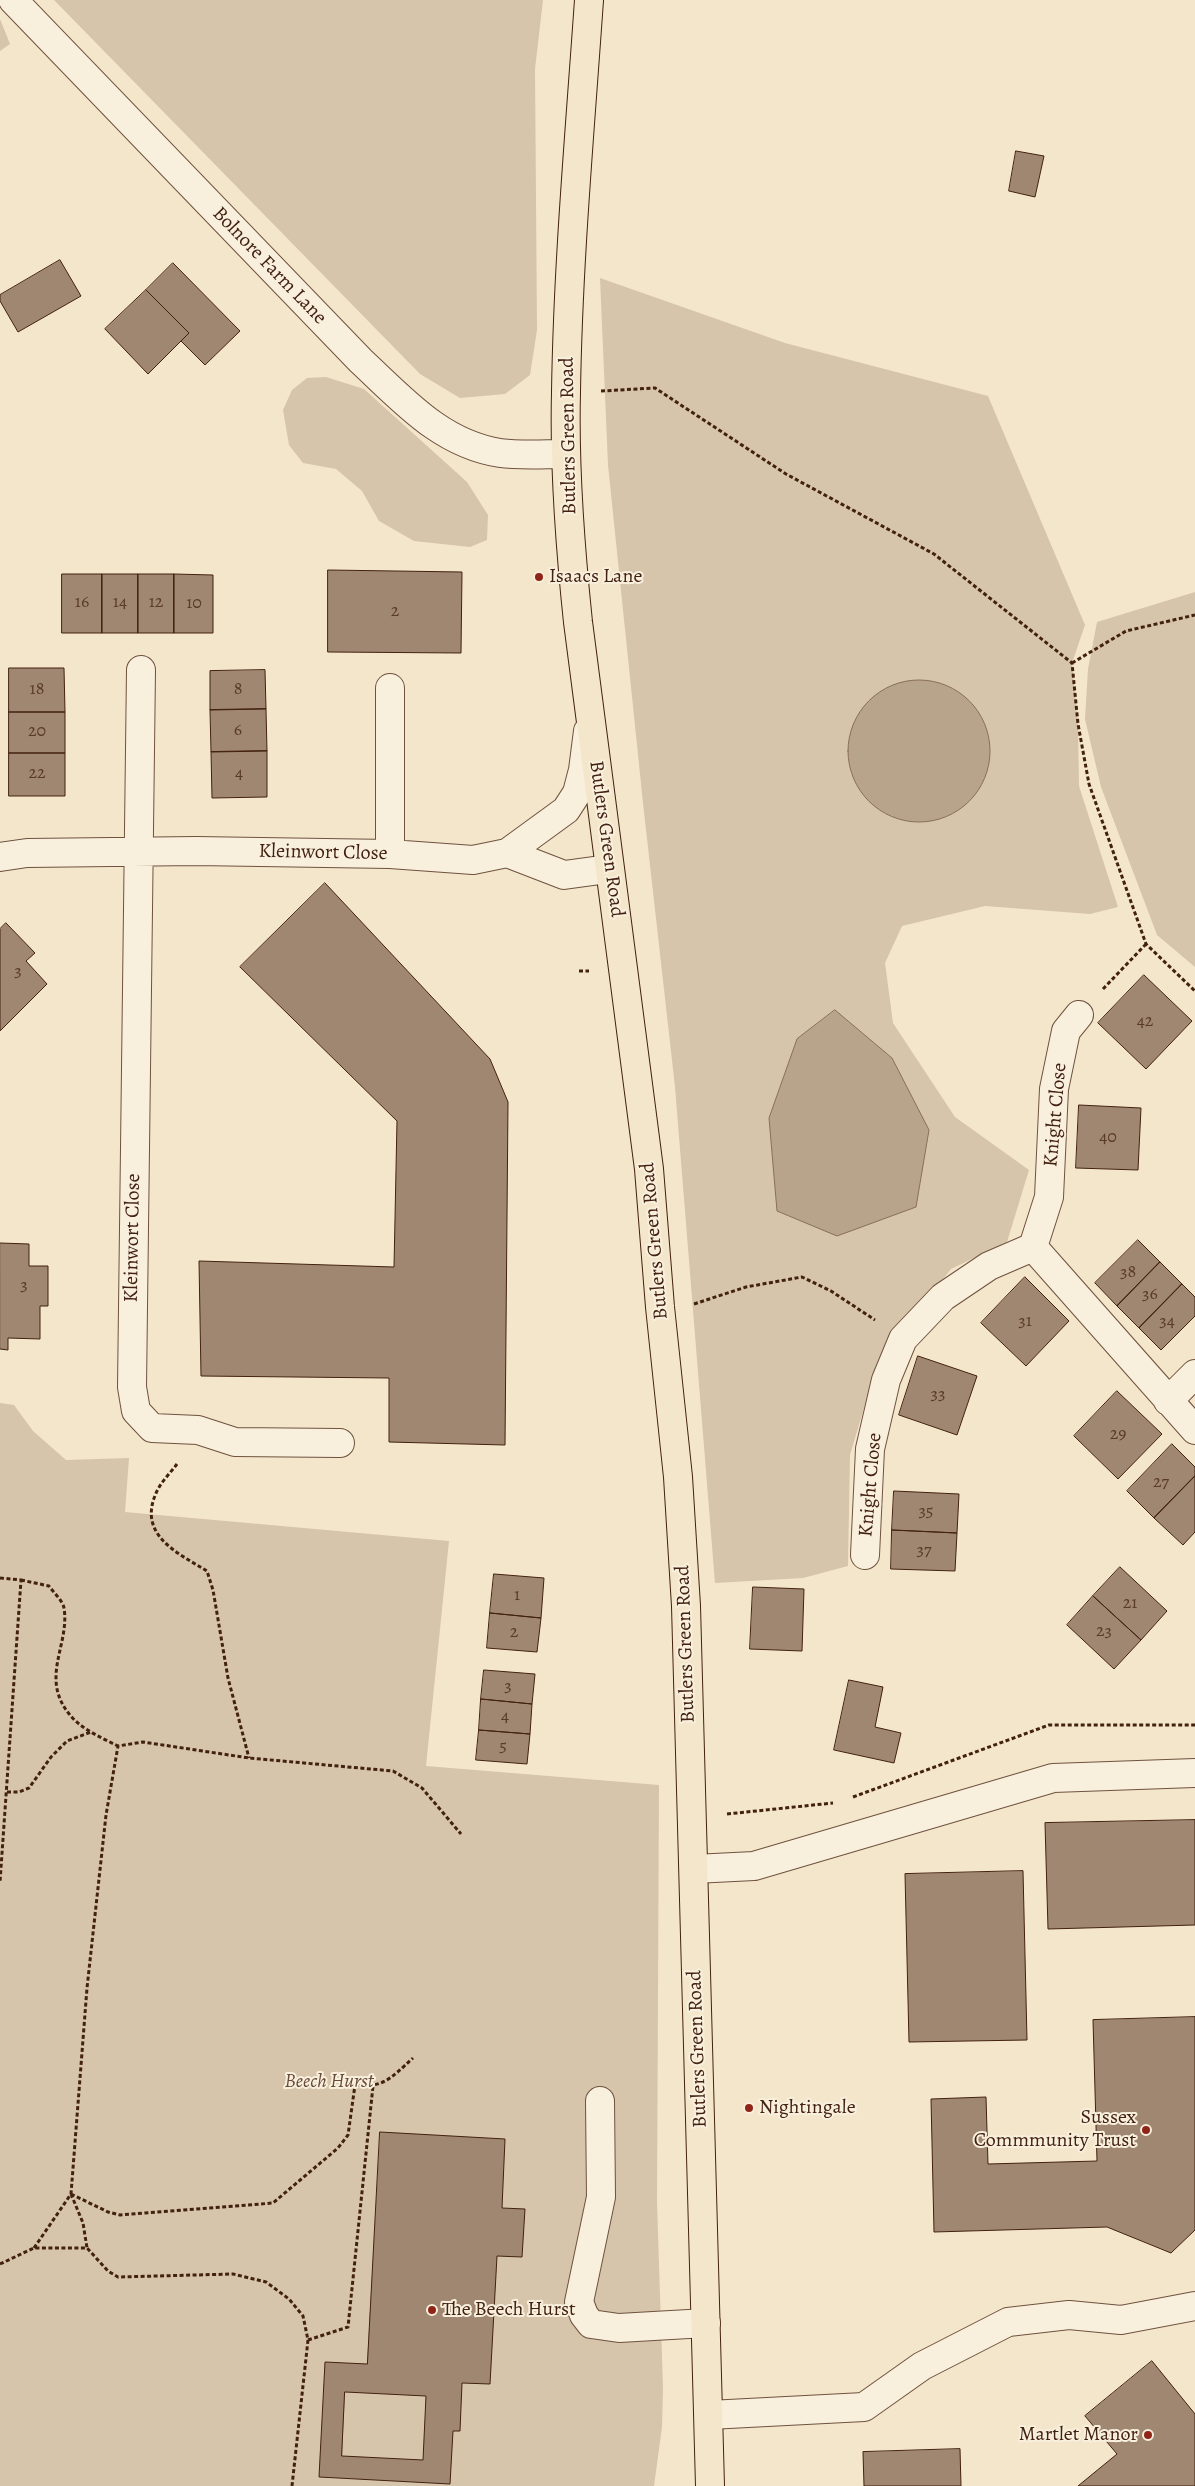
<!DOCTYPE html>
<style>
body{margin:0}
canvas{display:block;background:#f4e6ca}
</style>
<canvas width="1195" height="2486"></canvas>
<script>
const g = document.querySelector('canvas').getContext('2d');
g.lineJoin = 'round';
function fill(path, color) { g.fillStyle = color; g.fill(path, 'evenodd'); }
function stroke(path, color, width, dash) { g.strokeStyle = color; g.lineWidth = width; g.lineCap = dash ? 'butt' : 'round'; g.setLineDash(dash || []); g.stroke(path); }
function write(font, color, halo, rows, align = 'center') {
  g.font = font + ' Alegreya,serif'; g.lineWidth = 4; g.setLineDash([]); g.textBaseline = 'middle'; g.strokeStyle = halo; g.fillStyle = color; for (const [text, x, y, turn = 0] of rows) {
    g.save(); g.translate(x, y); g.rotate((+turn || 0) * Math.PI / 180); g.textAlign = isNaN(turn) ? turn : align; if (halo) g.strokeText(text, 0, 0); g.fillText(text, 0, 0); g.restore();
  }
}
fill(new Path2D(`
 M54 0H543L535 69 537 330 530 375 505 394 460 398 420 374Z
 M0 19 10 44 0 51Z
 M600 278 785 343 988 396 1085 625 1072 663 1078 724 1079 786 1118 907 1090 914 985 906 902 926 885 963 893 1023 955 1117 1029 1170 1007 1242 951 1269 878 1361 850 1455 848 1566 803 1578 715 1583 675 1087 643 803 608 465Z
 M326 377 364 389 467 482 488 515 487 540 470 547 414 541 379 521 362 491 336 469 303 463 289 445 283 410 292 390 307 378Z
 M1195 592V967L1157 935 1101 787 1085 719 1088 669 1097 622Z
 M0 1403 14 1405 33 1431 66 1460 129 1458 125 1512 449 1541 426 1766 659 1785 657 2202 663 2388 662 2427 654 2486H0Z`), '#d6c5ab');
const water = new Path2D(`
 M848 751a71 71 0 1 1 142 0a71 71 0 1 1-142 0Z
 M835 1010 892 1058 929 1130 916 1207 837 1236 777 1211 769 1118 797 1039Z`);
fill(water, '#b8a38b');
stroke(water, '#896f5a', 1);
const building = new Path2D(`
 M1016 151 1044 156 1035 197 1009 191Z
 M60 260 81 296 18 332 0 301V295Z
 M173 263 240 331 205 365 181 341 189 333 146 290Z
 M146 290 189 333 148 374 105 329Z
 M328 570 462 572 461 653 328 652Z
 M62 574H102V633H62Z
 M102 574H138V633H102Z
 M138 574H174V633H138Z
 M174 574 213 575V633H174Z
 M9 668H64L65 712H9Z
 M265 670 266 709 210 710V671Z
 M266 709 267 751 211 752 210 710Z
 M9 712H65V753H9Z
 M267 751V797L212 798 211 752Z
 M9 753H65V796H9Z
 M325 883 490 1059 508 1102 505 1445 389 1442V1378L201 1376 199 1261 394 1267 397 1121 240 967Z
 M6 923 35 953 26 961 47 984 0 1031V929Z
 M1144 975 1192 1021 1146 1069 1098 1023Z
 M1079 1105 1141 1108 1138 1170 1076 1168Z
 M1138 1240 1160 1262 1117 1306 1095 1283Z
 M0 1243 29 1244V1266H48V1306H40V1339L8 1338V1350L0 1349Z
 M1160 1262 1182 1284 1139 1328 1117 1306Z
 M1025 1277 1069 1321 1026 1366 981 1323Z
 M1182 1284 1195 1297V1316L1161 1350 1139 1328Z
 M918 1356 977 1376 957 1435 899 1415Z
 M1117 1391 1162 1434 1118 1479 1074 1436Z
 M1172 1444 1195 1467V1476L1154 1518 1127 1491Z
 M1195 1476V1532L1183 1545 1154 1518Z
 M894 1491 959 1494 957 1533 892 1530Z
 M892 1530 957 1533 955 1571 891 1569Z
 M1120 1567 1167 1611 1141 1640 1093 1596Z
 M494 1574 544 1578 541 1618 490 1613Z
 M753 1587 804 1589 802 1651 750 1649Z
 M1093 1596 1141 1640 1114 1669 1067 1625Z
 M490 1613 541 1618 537 1652 487 1648Z
 M484 1670 535 1674 532 1704 481 1699Z
 M849 1680 883 1687 875 1727 901 1733 894 1763 834 1750Z
 M481 1699 532 1704 530 1734 479 1730Z
 M479 1730 530 1734 527 1764 476 1760Z
 M1195 1820V1925L1048 1929 1045 1823Z
 M1023 1871 1027 2040 909 2042 905 1874Z
 M1195 2017V2230L1171 2253 1107 2227 934 2232 931 2099 986 2097 988 2164 1097 2161 1093 2020Z
 M380 2132 505 2139 502 2208 525 2209 522 2257 497 2256 490 2384 462 2383 460 2431H453L450 2484 319 2477 325 2362 367 2364ZM345 2392 426 2396 423 2460 342 2456Z
 M1152 2361 1195 2414V2486H1078L1117 2454 1085 2416Z
 M960 2449 961 2486H864L863 2452Z`);
fill(building, '#9f8771');
stroke(building, '#432111', 1);
const minor = new Path2D(`
 M13 0 361 361C403 400 441 444 500 453 522 456 545 454 566 454
 M141 670 132 1387 136 1411 152 1428 198 1430 235 1442 340 1443
 M390 688V854
 M507 853 564 875 608 869
 M0 857 27 853 196 851 390 854 473 860 507 853 566 810 577 793 583 770 588 731
 M1033 1247 1049 1197 1054 1089 1066 1031 1079 1015
 M1168 1401 1195 1374
 M865 1555 870 1449 886 1380 903 1339 943 1297 989 1266 1033 1247 1195 1430
 M694 1869 754 1866 1053 1778 1195 1773
 M600 2101 601 2197 579 2302 584 2315 591 2324 619 2328 706 2323
 M709 2415 864 2407 922 2366 1008 2322 1069 2315 1121 2320 1195 2306`);
const major = new Path2D(`
 M589 0C580 130 568 261 566 392 564 469 570 546 578 622L649 1169 660 1307 678 1477 686 1606 710 2486`);
stroke(minor, '#6f523f', 30);
stroke(major, '#432111', 30);
stroke(new Path2D(`
 M601 391 655 388 786 474 934 554 1072 663 1078 724 1089 784 1146 944 1195 991
 M1072 663 1126 631 1195 615
 M579 971H589
 M1103 989 1146 944
 M694 1304 746 1287 802 1277 831 1291 875 1320
 M177 1464C171 1472 163 1480 158 1489 135 1534 176 1552 207 1571L213 1590 228 1678 249 1758
 M0 1578 21 1580 0 1882
 M21 1580 49 1586C53 1592 63 1601 64 1608 70 1645 39 1678 70 1715 81 1729 102 1738 118 1746
 M7 1792H19L29 1788 51 1757 67 1741 91 1732
 M853 1797 1049 1725H1195
 M727 1814 833 1803
 M349 2084C382 2090 390 2079 413 2058
 M71 2194 108 2212 120 2215 273 2203 338 2148 348 2135 355 2085
 M71 2194 83 2223 87 2248
 M34 2248 71 2194 87 1988 106 1815 118 1746 143 1742 249 1758 393 1771 422 1788 461 1834
 M0 2264 34 2248H87L108 2271 118 2277 233 2274 266 2282 289 2299 303 2316 308 2340 292 2486
 M308 2340 348 2327 373 2086`), '#432111', 3, [4, 2.5]);
stroke(minor, '#f8efdd', 28);
stroke(major, '#f4e6ca', 28);
for (const [x, y, r, color] of [
 [539,577,5,"#8f2418"],
 [749,2108,5,"#8f2418"],
 [1146,2130,5,"#8f2418"],
 [432,2310,5,"#8f2418"],
 [1148,2435,5,"#8f2418"]
]) { const dot = new Path2D(); dot.arc(x, y, r, 0, 2 * Math.PI); g.fillStyle = color; g.fill(dot); stroke(dot, '#f8efdd', 2); }
write('18px', '#5a3a29', null, [
 ["16",82,603],
 ["14",120,603],
 ["12",156,603],
 ["10",194,604],
 ["2",395,612],
 ["18",37,690],
 ["8",238,690],
 ["6",238,731],
 ["20",37,732],
 ["22",37,774],
 ["4",239,774],
 ["3",18,972],
 ["42",1145,1022],
 ["40",1108,1138],
 ["38",1128,1273],
 ["3",24,1286],
 ["36",1150,1295],
 ["31",1025,1322],
 ["34",1167,1322],
 ["33",938,1395],
 ["29",1118,1435],
 ["27",1161,1483],
 ["35",926,1512],
 ["37",924,1551],
 ["1",517,1596],
 ["21",1130,1604],
 ["23",1104,1632],
 ["2",514,1633],
 ["3",508,1687],
 ["4",505,1717],
 ["5",503,1747]
]);
write('20px', '#432111', '#f8efdd', [
 ["Bolnore Farm Lane",269,266,46],
 ["Butlers Green Road",569,436,-91],
 ["Butlers Green Road",606,839,82],
 ["Kleinwort Close",323,853,1],
 ["Knight Close",1056,1115,-85],
 ["Kleinwort Close",133,1238,-89],
 ["Butlers Green Road",655,1241,-95],
 ["Knight Close",871,1485,-85],
 ["Butlers Green Road",686,1644,-92],
 ["Butlers Green Road",698,2049,-92]
]);
write('20px', '#432111', '#f8efdd', [
 ["Isaacs Lane",549,577],
 ["Nightingale",759,2108],
 ["Sussex",1136,2118,"right"],
 ["Commmunity Trust",1136,2141,"right"],
 ["The Beech Hurst",442,2310],
 ["Martlet Manor",1138,2435,"right"]
], 'left');
write('italic 20px', '#684a38', '#f8efdd', [
 ["Beech Hurst",329,2082]
]);
</script>
